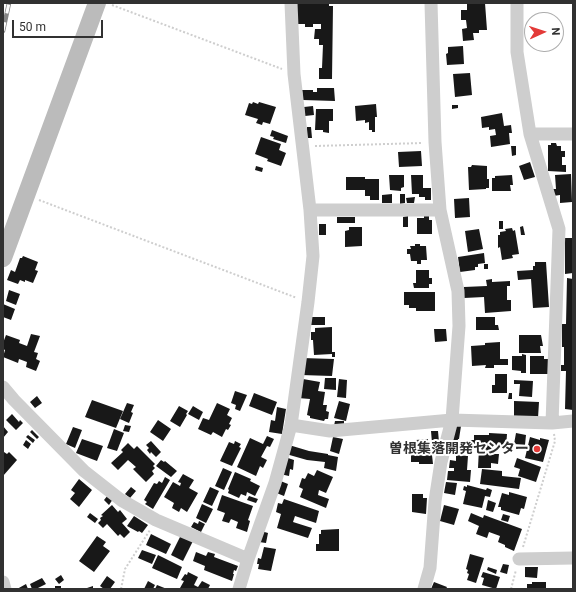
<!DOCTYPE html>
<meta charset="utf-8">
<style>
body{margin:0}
#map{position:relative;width:576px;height:592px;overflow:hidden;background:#fff;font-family:Roboto,sans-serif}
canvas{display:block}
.frame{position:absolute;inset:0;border:4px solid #313131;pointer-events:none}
.north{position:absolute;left:524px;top:12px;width:40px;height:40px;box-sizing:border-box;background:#fff;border:1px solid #adadad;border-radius:50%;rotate:87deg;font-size:11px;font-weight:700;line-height:16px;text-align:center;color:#313131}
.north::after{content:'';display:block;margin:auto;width:14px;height:18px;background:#e33a38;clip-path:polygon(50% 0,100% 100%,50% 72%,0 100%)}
.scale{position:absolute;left:12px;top:20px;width:91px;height:18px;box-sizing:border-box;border:2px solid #313131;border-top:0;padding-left:5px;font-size:12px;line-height:14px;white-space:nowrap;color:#313131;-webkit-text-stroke:3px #fff;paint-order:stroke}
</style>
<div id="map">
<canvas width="576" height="592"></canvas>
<div class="frame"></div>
<div class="north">N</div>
<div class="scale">50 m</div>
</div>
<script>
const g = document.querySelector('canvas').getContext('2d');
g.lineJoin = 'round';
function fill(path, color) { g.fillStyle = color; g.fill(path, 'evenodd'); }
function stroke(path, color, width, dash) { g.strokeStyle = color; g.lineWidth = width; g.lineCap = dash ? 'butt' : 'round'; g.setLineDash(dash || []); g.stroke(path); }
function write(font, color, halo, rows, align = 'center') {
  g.font = font + ' Roboto,"Noto Sans JP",sans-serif'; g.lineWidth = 4; g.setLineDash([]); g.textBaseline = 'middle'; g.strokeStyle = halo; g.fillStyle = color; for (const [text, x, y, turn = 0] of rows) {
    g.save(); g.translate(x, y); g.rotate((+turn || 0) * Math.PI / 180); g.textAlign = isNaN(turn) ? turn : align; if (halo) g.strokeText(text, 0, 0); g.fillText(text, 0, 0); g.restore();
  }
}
fill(new Path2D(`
 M297 3H329V6H333L332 79H319V68H322L323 45H319V39H314L315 29H321V24H313V27H305V24H296Z
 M467 3H485L487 30H479V33H473L474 40 463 41 462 29 467 28 466 20H461V10H467Z
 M463 46 464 64 447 65 446 54 448 53V47Z
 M470 73 472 95 455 97 453 74Z
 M317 88H334L335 101 303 100 302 90H313V92H317Z
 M253 102 258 104 259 102 276 107 270 124 263 122 262 125 256 123 258 119 245 115 249 103 252 104Z
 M376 104 377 117H375V132H372V130H369V122L365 123V120L356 121 355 106Z
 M452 105H458V108L452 109Z
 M313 106 314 115 305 116 304 107Z
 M316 109H333V121H329V133L323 132V130H315Z
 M502 113 504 126 511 125 512 133H509L510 144 491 147 490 136 496 135 495 129 489 130V127L482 128 481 117Z
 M307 127H311L312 138H307Z
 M272 130 288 136 286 143 273 139 274 137 270 136Z
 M261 137 281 144 279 150 286 153 281 166 267 161 268 159 255 154Z
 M551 143H556L557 146H561V151H565V157H562V165H566V172L548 171V145H551Z
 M511 146H516V155L512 156Z
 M421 151 422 166 399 167 398 152Z
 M530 162 535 177 524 180 519 166Z
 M472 165 487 166V179H489V188H486V189L469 190 468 167H471Z
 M256 166 263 168 262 172 255 170Z
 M571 174 572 202 560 203V195L553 196V189H556L555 175Z
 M389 175H404V187L401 188V191L390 190Z
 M411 175H423V188H431V200H425V197H419V194H412Z
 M512 175 513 185H510L511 191H492V178H495V176Z
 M346 177H365V179H379V200H370V196H365V190H346Z
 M392 194V203H382V195Z
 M400 194H405V203L400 204Z
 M415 197 414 203H407L406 198Z
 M469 198 470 217 455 218 454 199Z
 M424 215H429V220H432V234H417V218H424Z
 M408 216V227H403V217Z
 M337 217H355V223H337Z
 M499 221H503V229H499Z
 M319 224H326V235H319Z
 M523 226 525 235H521L520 227Z
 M349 227H362V246L345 247V231L349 230Z
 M512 228 513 231 515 230 519 254 512 255 513 258 502 260 500 247 498 248V235H500V232L506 231 505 229Z
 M479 229 483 249 468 252 465 231Z
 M565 238H573V273L565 274Z
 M415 244H420V246H426L427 260H421V264H417V261H411L410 254H407V249H411L410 246H415Z
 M484 253 485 263 478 264V267H475V270L460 272 458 257Z
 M23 256 38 262 35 270 38 271 33 283 25 280V282L20 280 18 284 7 280 11 270 15 272 20 258H22Z
 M535 262H546L549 307 533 308 531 279 518 280 517 271 533 270V266H535Z
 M484 264H488V269H484Z
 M416 270H429V278H432V284H429V288H414L413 283H416Z
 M567 278 573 279V410L565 409 566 371H561V365H564V347H562V324H566Z
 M492 279V282L510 281V286H507V300H511V311L485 313 484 297 464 298V287L487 286 486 280Z
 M9 290 20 294 16 305 6 301Z
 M404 292H435V311H416V308H409V305H404Z
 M3 304 15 309 11 320 3 317Z
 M309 317H325V325H309Z
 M476 317H495V325H498L499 330H476Z
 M332 327V352H335V357H332V354L314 355 313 340H311V332H315V328Z
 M434 329H446L447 341 435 342Z
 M31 334 40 336 34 352 38 353 36 359 40 361 36 371 26 367 27 362 19 359 18 363 3 357 5 350 3 349V343L6 335 20 340 19 343 27 346Z
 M519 335H541L543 346H540L541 353H519Z
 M500 342V359H508V365H494V368H485L486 365 472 366 471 346 485 345V343Z
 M522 354 526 355V373H521V371L512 370V356H522Z
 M530 356H544V359H549V374H530Z
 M302 358 334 359 332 376 301 375Z
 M495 374H507V393H492V385H495Z
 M325 378H336V390L324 389Z
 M303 379 320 382 318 391 325 392 323 405H327L326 411 329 412 328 419H325L324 421 310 418V416L307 415 310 399 298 398Z
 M339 379 347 380 346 398 337 397Z
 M514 380 533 381 532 397 519 396 520 384H514Z
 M235 391 247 395 240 411 235 409 236 405 231 403Z
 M254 393 277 402 272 415 249 406Z
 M509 393H512V399H508Z
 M37 396 42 403 35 408 30 402Z
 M92 400 123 411 116 428 85 417Z
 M339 401 350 404 346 421 334 418Z
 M514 401 539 402 538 418 514 417Z
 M127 403 134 405 131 412 133 413 129 423 120 419Z
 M217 403 230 409 227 415 232 418 229 424 231 425 228 430 226 429 222 437 213 432 211 435 198 429 203 418 209 420Z
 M179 406 188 411 186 414 187 415 180 427 170 421Z
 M193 406 203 412 199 420 188 414Z
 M277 407 286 409 282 434 269 432 271 420 275 421Z
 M12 414 19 422 20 420 23 423 16 430 6 420Z
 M158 420 171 429 163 441 150 432Z
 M335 421H344V426H334Z
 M125 425 131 426 129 432 123 431Z
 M3 426 8 432 3 438Z
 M453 426H461L459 439H458L457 444 451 443Z
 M73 427 82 430 75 448 66 444Z
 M114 429 124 433 117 451 107 448Z
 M32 430 39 437 37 439 30 432Z
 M431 431H438L439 442 432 443Z
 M489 433 507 434 506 448 492 446V454H499L498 464 491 463V468H478L479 448H468L469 440H474V435H489Z
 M516 433 526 435 525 445 514 444Z
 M28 435 35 440 33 443 26 437Z
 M267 436 274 439 270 447 267 446 261 457 267 460 263 468 260 466 256 476 237 467 250 438 263 444Z
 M333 437 343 439 339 454 330 451Z
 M530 437 540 440V438L549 440 543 462 525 458Z
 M82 439 103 446 97 461 76 453Z
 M428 439V446L435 445V455H432L433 464H419V462H411V448H417L416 440Z
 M26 440 31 444 28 449 23 445Z
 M151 441 161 452 156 457 151 452 150 454 147 450 149 448 146 445Z
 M235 441 241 444 239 447 241 448 232 466 220 461 229 442 234 444Z
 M128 443 134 449 137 446 155 464 153 466 155 468 152 471 154 474 146 482 133 469 136 467 128 460 118 470 111 463 123 452 121 450Z
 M289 445 309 451 328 454V455L338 457 336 471 324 468 325 462 307 460 286 454Z
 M4 452 7 454 9 452 17 460 3 476V453Z
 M456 455 468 456 467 470H471L470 482 447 480 448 471H454V468H449L450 460 456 461Z
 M285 457 294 460 293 470 290 469 289 476 280 474Z
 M517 458 541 467 536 482 518 476 520 469 514 467Z
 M161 460 164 462 165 461 177 471 171 477 156 466Z
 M223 468 232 472 224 490 215 486Z
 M482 469 502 471V476L521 478 519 489 480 484Z
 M317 470 333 477 326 493 319 490 318 495 329 499 326 508 300 497 303 489 299 487 302 478 305 479 308 473 314 476Z
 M235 472 251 479 250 481 260 486 255 496 247 492 246 496 241 494 239 498 228 493 229 490 228 489Z
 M183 474 194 480 189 488 198 493 187 512 181 508 179 512 172 508 174 503 164 497 173 482 180 486 181 483 178 482Z
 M165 477 170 480 153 509 145 504 147 502 144 500 154 483 157 484 159 481 162 483Z
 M79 479 92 490 79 507 70 499 75 493 71 490Z
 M278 480 288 484 284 496 274 492Z
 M446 482 457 483 455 495 444 493Z
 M467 485 486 490 487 488 492 490 490 497 485 496 482 508 463 504 466 491 463 490 464 486 467 487Z
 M131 487 136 491 130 498 125 494Z
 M210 487 219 491 212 506 203 502Z
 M509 492 527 497 524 509 521 508 519 515 501 510V507H498L502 493 509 495Z
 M412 494H423V498H427L426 514 412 512Z
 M108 495 113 499 109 505 104 500Z
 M222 495 253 506 248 520 250 521 247 532 236 528 238 522 231 519 229 523 222 521 225 513 217 510Z
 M249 496 258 499 256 503 247 500Z
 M284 499 319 511 316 523 295 516 293 522 312 528 308 538 277 528 281 514 276 512 278 503 282 504Z
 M488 500 496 503 493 512 486 510Z
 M202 504 213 509 206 523 196 518Z
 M112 505 118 512 120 510 127 519 122 523 130 532 124 538 120 534 118 536 107 524 103 528 98 523 101 520 100 518 103 516 101 515Z
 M444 505 459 509 454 525 440 521Z
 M90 513 98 519 95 523 87 517Z
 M471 513 483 518 484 515 522 529 514 551 505 547V545L498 542 500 536 489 532 487 538 476 534 479 526 468 521Z
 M503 514 510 516 508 522 501 520Z
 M134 516 148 525 142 533 139 531 138 532 127 526Z
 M199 521 205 524 201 532 191 527 194 522 198 524Z
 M339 529V551H316V544H319V534H321V530Z
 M261 531 268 533 266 543 259 542Z
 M151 534 171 544 166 554 146 545Z
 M181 535 193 541 183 561 171 555Z
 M97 536 106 542 103 546 110 551 94 572 79 561Z
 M264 547 276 549 271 571 258 569 259 564H257L258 558 261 559Z
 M142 550 156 555 152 564 138 558Z
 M196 552 206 556 208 552 215 554 214 557 238 566 236 571 234 570 233 574H234L232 581 204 570 205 566 193 561Z
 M470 554 484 558 476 583 467 580 469 574 467 573 468 570 466 569Z
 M158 555 182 567 177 579 152 568Z
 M503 564 509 565 507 574 500 572Z
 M488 567 497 570 496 574 487 570Z
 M525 567H538L537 578 525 577Z
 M188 572 198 577 194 585 198 587 202 581 210 585 208 589H183L180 588 184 581 181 580 185 574 187 575Z
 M483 572 500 577 496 589 482 585 484 578 481 577Z
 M61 575 64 580 59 584 55 579Z
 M107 576 115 582 110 589H104L100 586Z
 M42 578 46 584 36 589H32L30 584Z
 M148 581 155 585 153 589H144Z
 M434 582 447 587 446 589H431Z
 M532 582H546V589H527V584H532Z
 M26 584 28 589H17Z
 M157 585 167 589H155Z
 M55 586H61V589H55Z
 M93 586V589H84Z`), '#181818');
stroke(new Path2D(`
 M112 5 282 69
 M315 146 423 143
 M39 200 297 298
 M523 547 555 441 554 434
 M121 589 125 569 150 530
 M511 589 516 570`), '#cecece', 2, [2, 2]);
stroke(new Path2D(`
 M517 3V52L530 134 559 229 552 423
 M530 134H573
 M310 210H440
 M3 387 14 400 84 471 121 500 156 520 248 559
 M291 425 330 431 452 420 552 423 573 421
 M519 559 573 558
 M3 582 5 589
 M239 589 248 559 275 483 291 425 308 302 313 256 310 210 294 74 291 3
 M424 589 430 568 435 501 441 462 452 420 459 326 458 291 440 210 435 142 431 3`), '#cecece', 13);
stroke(new Path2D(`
 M3 258 97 3`), '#bbb', 18);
const rail = new Path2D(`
 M3 31 9 3`);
stroke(rail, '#868686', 4.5);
stroke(rail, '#fff', 3, [9]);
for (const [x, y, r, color] of [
 [537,449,4,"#e33a38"]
]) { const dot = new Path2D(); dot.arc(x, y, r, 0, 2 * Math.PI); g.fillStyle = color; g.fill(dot); stroke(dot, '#fff', 1.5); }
write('bold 14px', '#313131', '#fff', [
 ["曽根集落開発センター",529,449]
], 'right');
</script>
